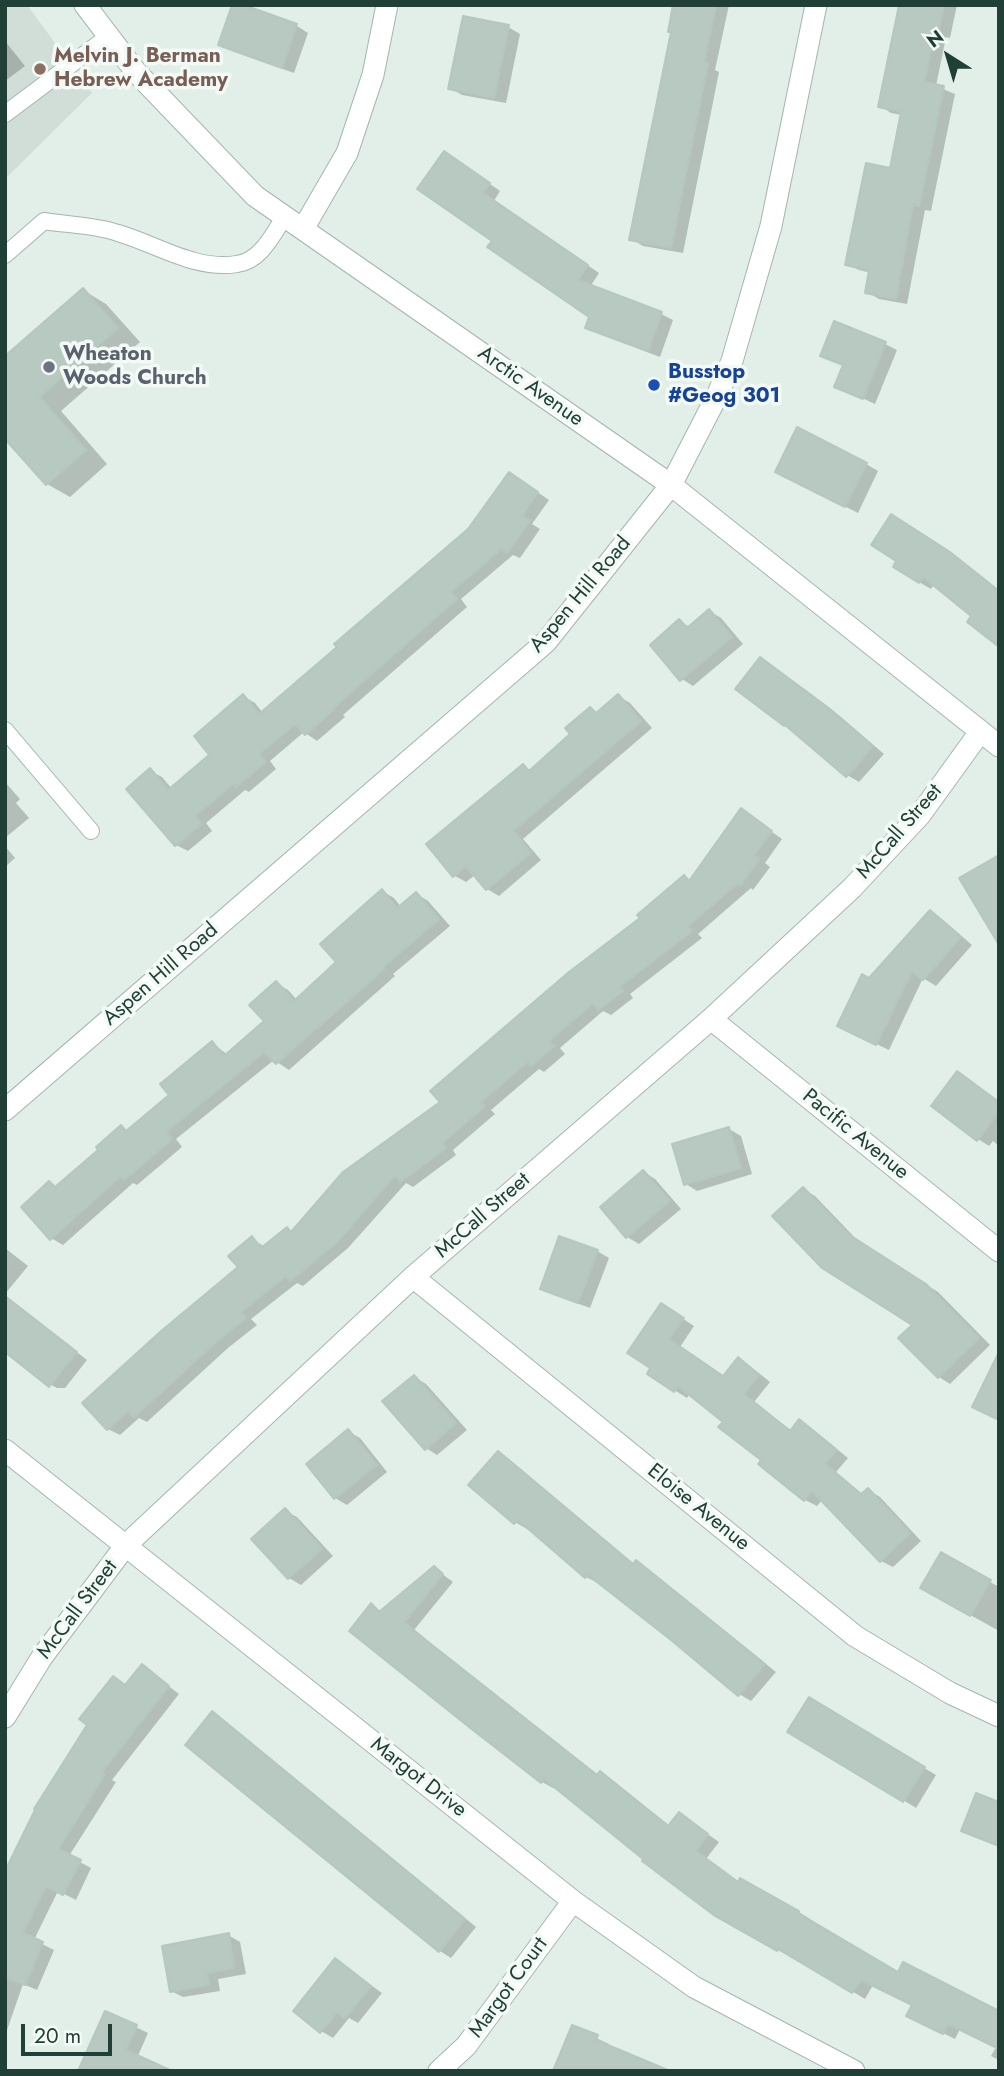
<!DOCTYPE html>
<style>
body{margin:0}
#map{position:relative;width:1004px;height:2076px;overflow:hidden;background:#e2eee8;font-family:Jost,sans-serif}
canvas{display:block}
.frame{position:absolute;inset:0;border:7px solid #204037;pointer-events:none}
.north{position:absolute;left:913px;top:21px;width:70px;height:70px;-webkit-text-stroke:5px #f3faf6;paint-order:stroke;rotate:323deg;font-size:19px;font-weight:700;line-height:28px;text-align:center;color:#204037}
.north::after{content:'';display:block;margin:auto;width:24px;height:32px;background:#204037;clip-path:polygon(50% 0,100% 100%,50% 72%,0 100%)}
.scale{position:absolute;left:21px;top:2024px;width:91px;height:32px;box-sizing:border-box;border:4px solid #204037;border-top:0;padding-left:9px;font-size:21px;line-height:24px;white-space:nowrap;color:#204037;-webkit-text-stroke:5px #f3faf6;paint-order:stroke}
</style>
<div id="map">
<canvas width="1004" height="2076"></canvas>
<div class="frame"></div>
<div class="north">N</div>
<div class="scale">20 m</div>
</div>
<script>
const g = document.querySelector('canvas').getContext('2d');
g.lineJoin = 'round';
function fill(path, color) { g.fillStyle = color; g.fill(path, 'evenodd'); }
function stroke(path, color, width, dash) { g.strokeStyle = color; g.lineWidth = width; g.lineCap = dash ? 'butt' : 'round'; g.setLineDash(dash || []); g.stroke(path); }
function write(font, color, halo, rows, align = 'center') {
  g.font = font + ' Jost,sans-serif'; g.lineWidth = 7; g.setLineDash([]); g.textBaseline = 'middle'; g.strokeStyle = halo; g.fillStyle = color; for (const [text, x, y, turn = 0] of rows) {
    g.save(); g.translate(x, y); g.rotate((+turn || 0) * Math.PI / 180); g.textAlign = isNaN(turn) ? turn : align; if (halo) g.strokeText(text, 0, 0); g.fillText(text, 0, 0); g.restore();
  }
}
fill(new Path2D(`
 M5 5H27L92 93 5 179Z`), '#d0ded7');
fill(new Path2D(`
 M239 5 297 26 308 33 294 73 232 51 220 44Z
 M675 5H729L715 70 719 72 683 253 643 246 631 239 673 32Z
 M899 5H957L950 38 946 37 936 86 955 94 931 211 925 210 907 304 879 299 867 292 871 273 859 270 847 264 891 170 902 115 891 113 880 106Z
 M508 27 520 34 506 103 462 95 450 88Z
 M5 41 25 66 5 81Z
 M456 160 500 191 494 201 599 273 590 287 661 314 673 320 660 357 599 334 587 327 591 316 494 240Z
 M83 290 106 304 140 342 61 411 107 464 70 497 47 484 5 436Z
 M885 344 897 350 875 404 836 386 845 366 822 355Z
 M866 464 878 471 858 513 789 478Z
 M521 481 549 500 532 524 540 529 520 558 513 555 461 599 467 607 343 715 345 717 317 741 304 732 270 761 276 769 249 792 245 790 206 823 212 831 188 851 176 845 150 771 162 777 172 789 212 755 243 696 255 703 263 713 470 531Z
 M903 523 962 561 999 590V643L973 616 934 584 931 589 919 582 898 560Z
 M709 611 721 618 743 644 693 686 682 679 679 621 690 627Z
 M761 659 842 718 884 754 859 782 847 775Z
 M618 696 630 703 652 728 523 839 541 860 499 896 487 889 475 875 466 882 455 876 524 767 531 771 573 735 591 709 598 713Z
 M5 782 20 799 16 803 29 818 5 838Z
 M741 810 782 839 765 863 770 867 753 890 751 888 698 934 702 938 630 994 633 998 611 1015 603 1011 560 1048 565 1054 544 1072 539 1069 491 1110 495 1114 453 1150 456 1155 413 1187 406 1183 348 1248 303 1286 297 1283 251 1319 257 1325 228 1348 147 1422 139 1418 120 1435 108 1429 240 1267 252 1239 265 1247 287 1229 293 1232 442 1102 684 877 691 881Z
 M5 846 15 858 5 867Z
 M382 891 394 898 401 907 417 894 428 901 450 926 393 974 395 976 289 1070 274 1060 176 1139 182 1147 137 1185 133 1183 63 1245 51 1238 50 1183 57 1188 101 1150 121 1127 129 1132 171 1095 212 1043 228 1055 266 1021 276 983 288 990 297 1000 338 962Z
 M930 912 942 919 972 945 936 986 923 978 889 1050 851 1032 869 980Z
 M999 1103V1146L993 1141 989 1146 978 1139Z
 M729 1129 741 1136 752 1174 697 1191 686 1184Z
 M644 1172 655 1179 681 1209 639 1244 627 1237 603 1207Z
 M803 1189 815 1196 860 1243 938 1292 990 1345 950 1384 939 1377 914 1324Z
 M5 1248 28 1266 5 1294Z
 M597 1251 609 1258 590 1308 554 1295 542 1289Z
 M5 1296 87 1360 65 1388H57L44 1381 5 1350Z
 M673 1312 694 1326 680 1347 724 1377 738 1359 750 1366 770 1382 754 1402 792 1431 800 1422 811 1428 848 1458 836 1472 863 1495 868 1490 880 1497 921 1541 893 1567 881 1561 823 1499 817 1506 805 1500 725 1422 690 1393 687 1398 649 1374Z
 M414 1377 426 1384 467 1430 437 1455 426 1448Z
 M349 1432 360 1438 387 1472 347 1505 335 1498Z
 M498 1453 510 1460 635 1565 637 1562 648 1569 776 1672 751 1701 739 1694 599 1582 598 1583 586 1577 529 1527 527 1529 515 1522Z
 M285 1511 297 1517 333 1556 301 1585 289 1578Z
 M942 1555 999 1587V1631L922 1588Z
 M434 1568 453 1582 414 1630 599 1776 601 1774 612 1780 670 1826 679 1814 719 1842 706 1859 739 1883 741 1880 799 1912 810 1919 809 1921 899 1974 999 2012V2060L991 2056 996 2047 960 2029 955 2039 920 2022 914 2005 873 1985 865 1999 790 1954 789 1956 716 1915 555 1786 553 1788 542 1782 372 1605 382 1612Z
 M142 1666 179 1694 112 1780 116 1782 69 1856 91 1868 76 1900 58 1891 34 1940 54 1950 37 1990 23 1984 5 2036V1875L127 1686Z
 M809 1699 936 1775 916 1808 790 1731Z
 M212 1714 224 1720 476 1927 451 1958 440 1951Z
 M228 1935 240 1942 246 1974 218 1979 220 1991 183 1997 171 1991Z
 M336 1960 382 1993 358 2023 349 2018 333 2038 321 2031Z
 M106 2013 148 2033 137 2058 80 2071Z
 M572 2027 609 2044 608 2047 558 2071Z`), '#0003');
const building = new Path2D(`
 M232 5H244L297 24 282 68 218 45Z
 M673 5H716L704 62 708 63 671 248 629 240 671 32H668Z
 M899 5H944L938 32H935L924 82 944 86 919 206 913 204 896 299 865 293 869 270 845 265 866 163 890 168 901 112 878 107Z
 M463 16 509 25 494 98 448 89Z
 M444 151 490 183 483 193 588 265 578 280 662 312 648 351 585 328 589 317 487 247 492 241 417 189Z
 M83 288 118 328 39 397 86 450 46 485 5 439V356Z
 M834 321 886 342 863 399 834 387 843 365 820 356Z
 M797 427 867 463 845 507 775 472Z
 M509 472 538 492 522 516 530 521 507 553 501 549 451 592 457 599 333 708 334 709 305 735 295 724 259 754 265 762 236 787 233 784 195 816 202 824 175 846 126 789 150 768 168 790 209 755 194 736 243 694 259 714 337 647 334 644 468 529Z
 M891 514 950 552 999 591V647L967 622 971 616 923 577 919 583 893 567 896 561 871 545Z
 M709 609 732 637 680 681 650 645 679 619 687 628Z
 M760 657 830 709 873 746 846 777 785 725 784 726 735 689Z
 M618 694 641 721 513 831 531 853 486 890 466 866 453 877 426 844 523 764 529 771 570 734 565 728 590 707 596 713Z
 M741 808 772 831 754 855 759 859 741 885 738 883 688 926 692 931 619 987 623 991 598 1010 593 1003 549 1041 554 1046 531 1066 527 1062 481 1102 485 1106 442 1143 446 1148 400 1182 395 1175 337 1242 290 1281 286 1276 241 1312 246 1318 216 1342 134 1417 128 1411 107 1430 82 1403 160 1332 238 1267 228 1256 252 1236 261 1248 287 1227 291 1232 343 1172 440 1102 430 1091 569 972 640 918 637 915 684 875 689 881Z
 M999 855V945L959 878Z
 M382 889 397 908 416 892 439 919 383 967 384 969 276 1064 264 1052 166 1132 172 1139 124 1180 121 1176 50 1240 21 1207 49 1181 55 1187 98 1150 96 1147 121 1125 126 1131 169 1095 160 1084 212 1041 224 1056 264 1021 249 1005 276 981 294 1001 336 962 320 944Z
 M930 910 961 937 923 980 912 971 876 1045 837 1026 862 974 869 978Z
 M957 1071 999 1102V1111L977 1141 931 1106Z
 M729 1127 741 1168 684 1185 672 1144Z
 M643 1170 670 1201 626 1238 600 1207Z
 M803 1187 848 1234 926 1284 979 1338 938 1378 898 1338 912 1325 822 1268 772 1216Z
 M559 1236 598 1250 578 1303 540 1289Z
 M5 1296 77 1352 49 1387 5 1352Z
 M661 1303 684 1318 669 1339 723 1376 738 1357 759 1375 744 1394 790 1431 799 1419 837 1450 825 1464 861 1494 868 1488 910 1533 880 1562 812 1491 804 1501 758 1464 761 1460 718 1427 723 1422 678 1386 674 1392 647 1374 650 1368 627 1353Z
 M999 1352V1420L972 1407Z
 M414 1375 456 1423 425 1450 382 1401Z
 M348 1429 377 1465 334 1499 306 1464Z
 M498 1451 633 1564 636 1560 765 1664 738 1696 671 1640 588 1575 585 1578 518 1520 514 1524 468 1485Z
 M285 1508 322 1549 288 1579 251 1539Z
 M941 1552 991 1580 970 1616 920 1588Z
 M434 1566 443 1574 404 1622 427 1641 597 1775 600 1771 668 1826 679 1812 708 1834 696 1851 738 1882 740 1878 799 1911 798 1913 898 1972 903 1962 999 2011V2049L948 2024 943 2034 906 2016 912 2005 861 1980 852 1993 778 1949 777 1951 715 1916 642 1861 643 1859 544 1779 541 1783 469 1727 349 1631 371 1603 379 1612Z
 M142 1664 169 1686 102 1772 105 1774 58 1849 81 1860 63 1895 46 1886 23 1933 43 1942 25 1985 5 1977V1871L35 1810 34 1809 87 1725 79 1719 113 1676 125 1685Z
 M809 1697 925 1767 903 1802 787 1732Z
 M212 1711 465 1919 439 1952 185 1745Z
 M976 1793 999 1802V1846L961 1831Z
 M229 1933 234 1968 207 1973 209 1985 170 1992 162 1946Z
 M335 1958 371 1986 345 2018 337 2012 320 2033 293 2011Z
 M105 2011 137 2025 126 2050 172 2071H78Z
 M572 2025 598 2035 596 2040 670 2071H553Z`);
fill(building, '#b7c9c1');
stroke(building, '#b4c8bf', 2);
const service = new Path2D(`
 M5 114 109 36
 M5 255 44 221C68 225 95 225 118 233 156 244 196 271 237 264 261 261 273 234 285 216
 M5 730 91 831`);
const minor = new Path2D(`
 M303 229 347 153 373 75 387 5
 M671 485 999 746
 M711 1019 999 1251
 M413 1277 855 1636 950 1693 999 1716
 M5 1450 573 1901 694 1987 854 2071
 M5 1717 42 1657 126 1545 413 1277 711 1019 852 888 920 815 980 732
 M439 2071 466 2046 573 1901`);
const tertiary = new Path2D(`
 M85 5 136 72 255 196 671 485
 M5 1110 546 642 671 485 717 396 732 361 771 226 816 5`);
stroke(service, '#a4b6af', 18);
stroke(minor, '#a4b6af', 23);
stroke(tertiary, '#a4b6af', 23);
stroke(service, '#fff', 16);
stroke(minor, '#fff', 21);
stroke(tertiary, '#fff', 21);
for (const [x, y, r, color] of [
 [40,69,7,"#8d6e63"],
 [49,367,7,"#6b7280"],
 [654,385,7,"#1a4fb4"]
]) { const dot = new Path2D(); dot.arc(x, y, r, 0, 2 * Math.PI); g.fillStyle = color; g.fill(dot); stroke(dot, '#f3faf6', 2.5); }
write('bold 21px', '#785e54', '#f3faf6', [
 ["Melvin J. Berman",54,57],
 ["Hebrew Academy",54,81]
], 'left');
write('bold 21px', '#5b616d', '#f3faf6', [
 ["Wheaton",63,355],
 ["Woods Church",63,379]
], 'left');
write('bold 21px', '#164399', '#f3faf6', [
 ["Busstop",668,373],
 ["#Geog 301",668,397]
], 'left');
write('21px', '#204037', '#f3faf6', [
 ["Arctic Avenue",530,387,35],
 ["Aspen Hill Road",581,595,-50],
 ["McCall Street",900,832,-49],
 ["Aspen Hill Road",161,975,-41],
 ["Pacific Avenue",855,1135,39],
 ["McCall Street",483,1216,-41],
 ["Eloise Avenue",698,1508,39],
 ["McCall Street",78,1610,-53],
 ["Margot Drive",418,1778,38],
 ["Margot Court",509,1988,-54]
]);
</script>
